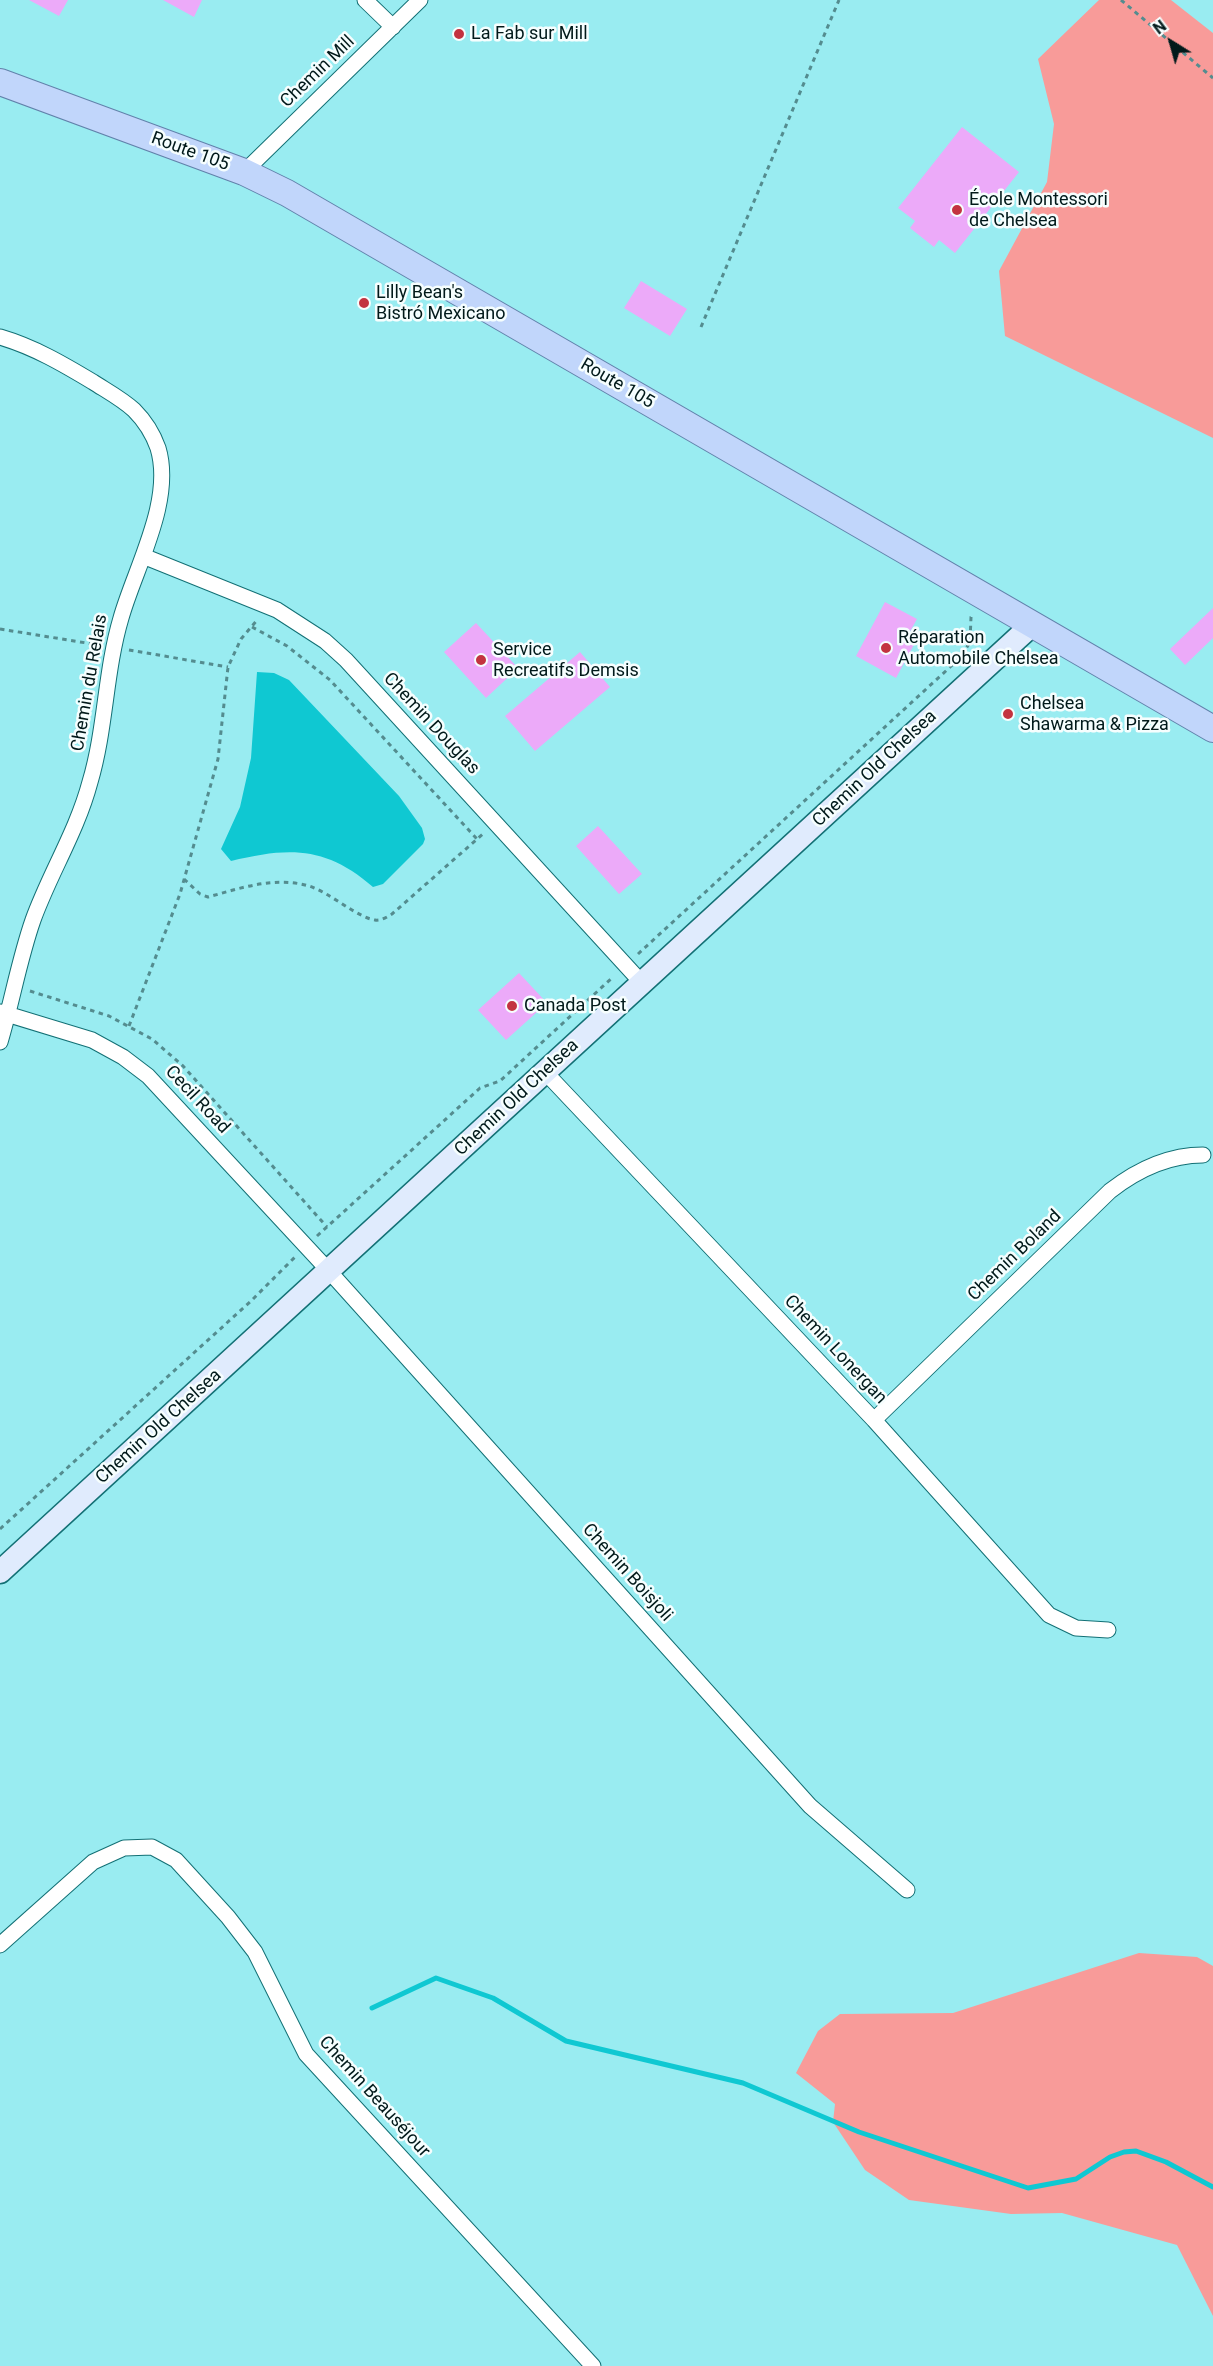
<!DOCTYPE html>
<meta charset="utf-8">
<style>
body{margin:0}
#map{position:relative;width:1213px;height:2366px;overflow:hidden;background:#99ecf1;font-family:Roboto,sans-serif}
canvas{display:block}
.north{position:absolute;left:1141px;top:12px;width:60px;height:60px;-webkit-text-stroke:4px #f6fefe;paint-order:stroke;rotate:323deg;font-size:16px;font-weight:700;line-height:24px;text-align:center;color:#01191a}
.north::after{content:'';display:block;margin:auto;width:21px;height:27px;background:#01191a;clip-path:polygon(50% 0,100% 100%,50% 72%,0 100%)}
</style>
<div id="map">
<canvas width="1213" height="2366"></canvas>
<div class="north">N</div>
</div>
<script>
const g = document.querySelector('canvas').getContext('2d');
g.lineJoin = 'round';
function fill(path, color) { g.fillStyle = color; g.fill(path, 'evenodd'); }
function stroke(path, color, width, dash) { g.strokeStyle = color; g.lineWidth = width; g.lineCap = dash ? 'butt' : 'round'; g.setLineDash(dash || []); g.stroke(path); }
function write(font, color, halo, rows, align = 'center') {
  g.font = font + ' Roboto,sans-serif'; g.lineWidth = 5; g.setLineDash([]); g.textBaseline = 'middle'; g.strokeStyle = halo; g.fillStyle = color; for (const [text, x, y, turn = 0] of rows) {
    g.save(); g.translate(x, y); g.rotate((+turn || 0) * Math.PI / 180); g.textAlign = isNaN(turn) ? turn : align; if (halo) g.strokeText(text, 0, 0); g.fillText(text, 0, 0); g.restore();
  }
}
fill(new Path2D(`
 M1099 0H1171L1213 33V438L1005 336 999 271 1047 182 1054 124 1038 59Z
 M1139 1953 1197 1957 1213 1966V2316L1177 2245 1062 2213 1011 2214 909 2200 865 2170 833 2122 835 2104 796 2073 818 2031 840 2014 953 2013Z`), '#f89b99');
fill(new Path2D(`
 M257 672 274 673 289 680 399 796 422 828 425 839 423 844 383 884 373 887C326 846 289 847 231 861L221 849 240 807 251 758Z`), '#0fc8d2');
stroke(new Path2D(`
 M372 2008 436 1978 493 1998 566 2041 743 2083 859 2132 1028 2188 1076 2179 1110 2157 1124 2152 1136 2151 1166 2162 1213 2187`), '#0fc8d2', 5);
fill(new Path2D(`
 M29 0H68L59 16Z
 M163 0H202L194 17Z
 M962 127 1019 172 955 253 939 240 934 247 910 228 915 221 898 208Z
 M641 281 687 309 670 336 624 308Z
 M885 602 917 619 908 635 917 639 896 678 856 656Z
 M1213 608V638L1185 665 1170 649Z
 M476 623 518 668 486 698 444 652Z
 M580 652 610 687 535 751 505 716Z
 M598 826 642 874 619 894 576 846Z
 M519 973 547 1003 506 1040 478 1010Z`), '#ecaaf9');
const street = new Path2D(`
 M365 0 393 27
 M244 172 420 0
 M0 337C34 347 63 364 93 382 107 391 122 399 134 410 145 421 153 434 158 448 174 501 135 568 121 618 105 672 106 728 90 782 77 831 50 873 33 920 19 960 12 1002 0 1042
 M143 556 277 610 325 641 346 660 642 983
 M0 1012 92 1040 123 1057 148 1076 329 1271 810 1806 907 1890
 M545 1072 874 1420 1049 1615 1076 1628 1108 1630
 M874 1420 1110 1191C1137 1170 1168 1155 1203 1155
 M0 1945 93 1862 124 1848 152 1847 176 1860 228 1917 255 1952 306 2054 593 2366`);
const secondary = new Path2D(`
 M0 1572 1033 624`);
const primary = new Path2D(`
 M0 82 244 172 287 193 1213 729`);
stroke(street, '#137075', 17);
stroke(secondary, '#137075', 25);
stroke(primary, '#6282ab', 28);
stroke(new Path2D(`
 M1121 0 1213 78
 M701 327 839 0
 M252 627 287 646 330 680 477 839
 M0 629 99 645
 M129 650 228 667
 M184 879 200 894 208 897C241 888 275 876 309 886 329 892 358 918 375 920 381 921 387 917 392 914L484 833
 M638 954 961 657 970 642 971 617 973 614
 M30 991 109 1016 152 1039 183 1066 327 1227
 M129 1026 180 894 218 759 228 667 241 639 258 619
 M317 1236 480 1088 500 1081 613 977
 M0 1529 251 1301 295 1257`), '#548c8f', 3, [4.5, 4.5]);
stroke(street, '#fff', 15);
stroke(secondary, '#e0ebfd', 22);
stroke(primary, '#c1d6fb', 26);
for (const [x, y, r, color] of [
 [459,34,6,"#c33340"],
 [957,210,6,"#c33340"],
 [364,303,6,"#c33340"],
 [886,648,6,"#c33340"],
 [481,660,6,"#c33340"],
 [1008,714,6,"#c33340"],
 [512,1006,6,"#c33340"]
]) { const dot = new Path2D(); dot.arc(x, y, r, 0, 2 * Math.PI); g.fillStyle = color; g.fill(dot); stroke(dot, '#f6fefe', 2); }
write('18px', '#01191a', '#f6fefe', [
 ["La Fab sur Mill",471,34],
 ["École Montessori",969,200],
 ["de Chelsea",969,221],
 ["Lilly Bean's",376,293],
 ["Bistró Mexicano",376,314],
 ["Réparation",898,638],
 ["Automobile Chelsea",898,659],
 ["Service",493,650],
 ["Recreatifs Demsis",493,671],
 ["Chelsea",1020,704],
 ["Shawarma & Pizza",1020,725],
 ["Canada Post",524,1006]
], 'left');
write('18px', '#01191a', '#f6fefe', [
 ["Chemin Mill",318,72,-44],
 ["Route 105",190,152,20],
 ["Route 105",617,384,30],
 ["Chemin du Relais",90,683,-80],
 ["Chemin Douglas",431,724,47],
 ["Chemin Old Chelsea",875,769,-43],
 ["Chemin Old Chelsea",517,1098,-43],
 ["Cecil Road",197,1100,47],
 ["Chemin Boland",1015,1256,-44],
 ["Chemin Lonergan",835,1350,47],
 ["Chemin Old Chelsea",159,1427,-42],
 ["Chemin Boisjoli",627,1573,48],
 ["Chemin Beauséjour",374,2097,48]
]);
</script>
